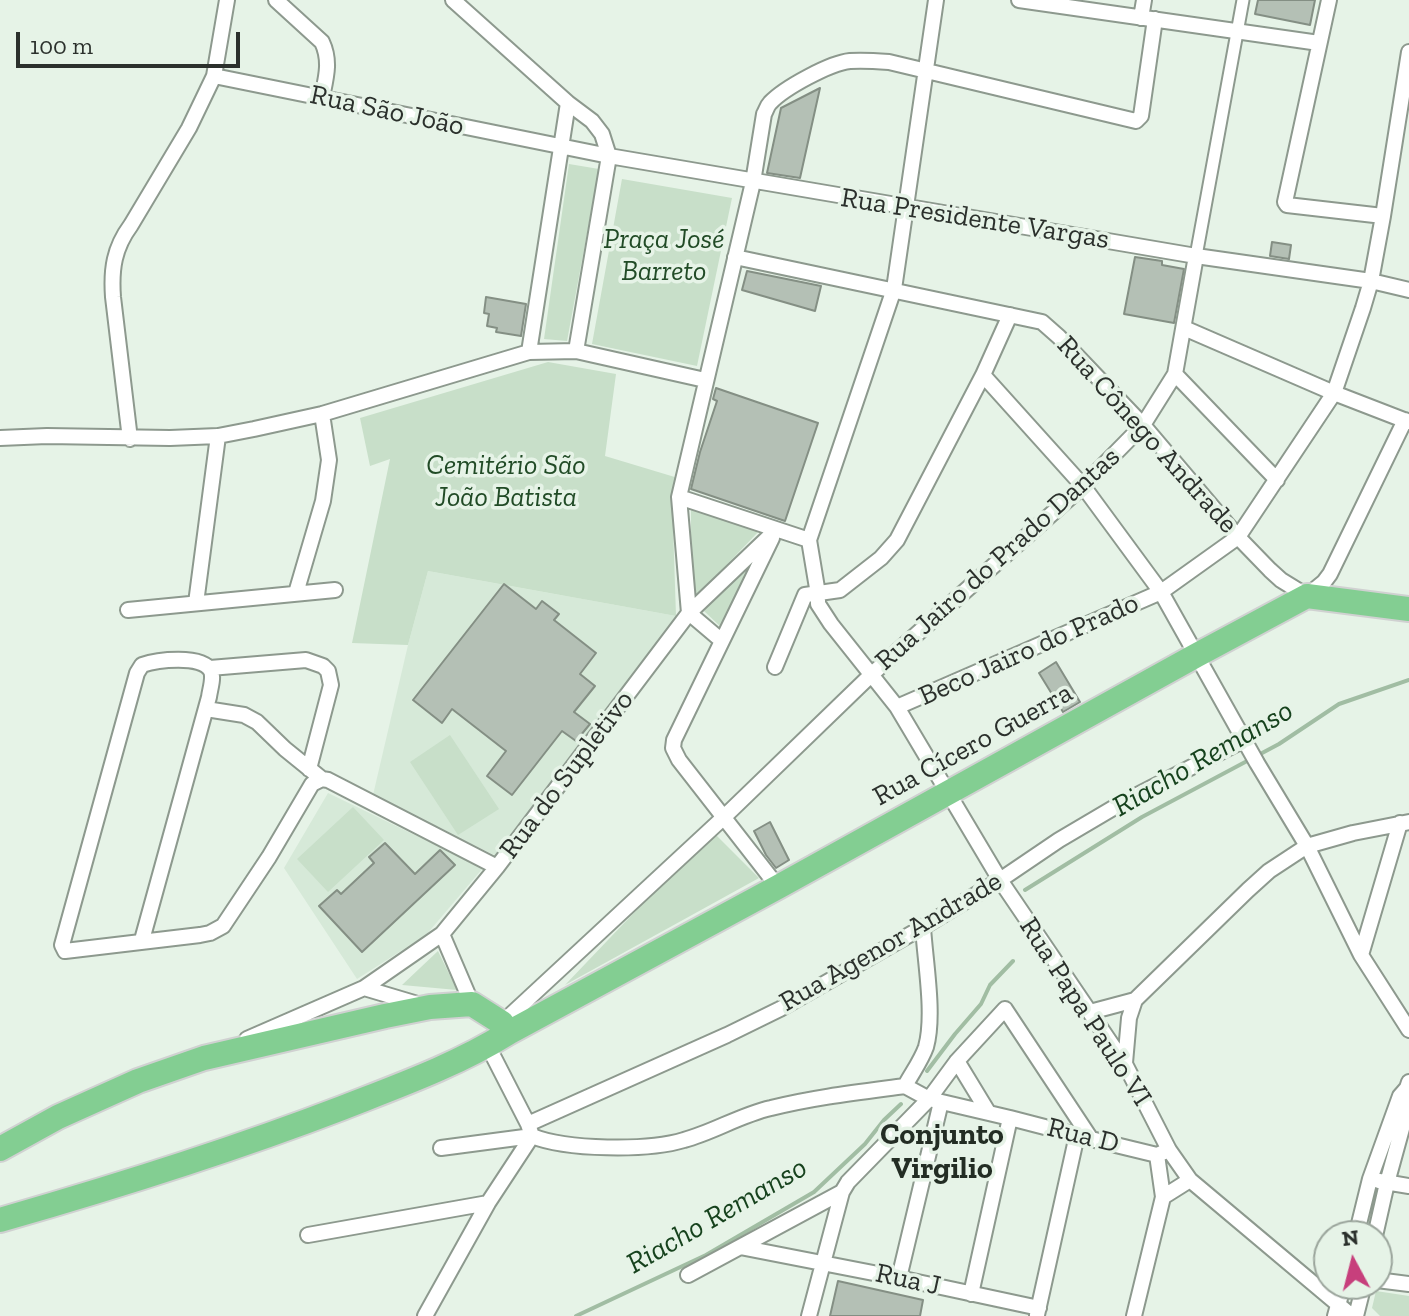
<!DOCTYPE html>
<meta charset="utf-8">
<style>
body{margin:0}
#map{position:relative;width:1409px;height:1316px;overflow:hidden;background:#e6f3e7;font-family:"Zilla Slab",serif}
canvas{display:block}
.north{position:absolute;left:1313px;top:1220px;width:80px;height:80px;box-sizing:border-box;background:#e6f3e7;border:2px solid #9ba59c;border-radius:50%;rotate:353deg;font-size:22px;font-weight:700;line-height:32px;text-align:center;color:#2b302c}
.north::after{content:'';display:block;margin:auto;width:28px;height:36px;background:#c73f7c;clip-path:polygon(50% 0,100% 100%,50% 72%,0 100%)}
.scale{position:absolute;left:16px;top:32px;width:224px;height:36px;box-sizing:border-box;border:4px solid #2b302c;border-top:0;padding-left:10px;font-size:24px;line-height:28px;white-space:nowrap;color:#2b302c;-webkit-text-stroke:6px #e6f3e7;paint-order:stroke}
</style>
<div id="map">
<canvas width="1409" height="1316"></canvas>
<div class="north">N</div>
<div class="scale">100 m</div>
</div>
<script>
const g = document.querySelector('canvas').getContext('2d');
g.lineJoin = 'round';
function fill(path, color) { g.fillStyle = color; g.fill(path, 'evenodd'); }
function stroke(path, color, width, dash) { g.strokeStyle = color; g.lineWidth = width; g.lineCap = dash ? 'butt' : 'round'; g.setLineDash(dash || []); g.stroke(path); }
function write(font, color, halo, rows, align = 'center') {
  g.font = font + ' "Zilla Slab",serif'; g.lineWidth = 7; g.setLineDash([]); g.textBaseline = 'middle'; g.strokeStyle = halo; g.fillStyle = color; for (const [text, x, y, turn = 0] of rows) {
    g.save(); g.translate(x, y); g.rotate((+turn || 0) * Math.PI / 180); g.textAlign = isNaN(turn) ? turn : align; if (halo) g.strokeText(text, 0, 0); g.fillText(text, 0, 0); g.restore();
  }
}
fill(new Path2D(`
 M428 571 676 616 496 856 373 795 408 645Z
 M328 793 483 868 426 935 357 979 284 868Z`), '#d6e9d8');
fill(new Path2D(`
 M569 164 599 169 567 341 544 339Z
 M622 179 732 198 697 366 592 344Z
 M548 362 616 374 605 456 678 478 672 495 676 616 428 571 408 645 352 643 390 459 370 466 360 418Z
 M691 509 759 531 699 594 691 592Z
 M747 563 755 567 723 629 704 611Z
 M450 735 499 809 458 835 410 762Z
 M353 807 384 840 328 892 297 859Z
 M712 831 759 878 565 985Z
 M438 951 457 990 402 985Z
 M1376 1291 1409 1296V1316H1380L1372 1308Z`), '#c8dfc9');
stroke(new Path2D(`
 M1025 890 1142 817 1279 744 1339 704 1409 680
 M927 1071 955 1034 981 1004 990 985 1013 961
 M576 1316 706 1255 814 1192 865 1144 884 1120 901 1104`), '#a1bda3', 4);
const building = new Path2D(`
 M1258 0H1315L1310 25 1255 14Z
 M820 88 800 178 767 173 781 108Z
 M1272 242 1291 245 1289 259 1270 256Z
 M1135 257 1162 261V265L1184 269 1174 323 1124 314Z
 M747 271 821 286 815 311 742 290Z
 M486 297 526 304 521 336 496 332 497 328 487 326 489 314 484 313Z
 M716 388 818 423 785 521 691 489 700 452 717 401 713 399Z
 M504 584 536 609 542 601 559 614 554 620 596 653 580 674 595 686 574 712 590 724 576 741 562 731 512 795 487 776 506 751 452 709 442 723 413 700Z
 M1056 662 1080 702 1063 712 1039 673Z
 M770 822 789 860 776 868 766 855 754 831Z
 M385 843 415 874 440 850 455 865 362 952 319 906 337 890 341 894 374 863 369 857Z
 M838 1281 923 1300 920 1316H830Z`);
fill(building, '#b4c0b5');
stroke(building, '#848f84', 2);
const pedestrian = new Path2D(`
 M1196 256 1243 0`);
const minor = new Path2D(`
 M276 0 322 42C331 61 326 78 322 97
 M453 0 568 103 592 121 602 134 609 156 576 351
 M936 0 894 289 809 540 818 594V604L831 624 897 707 1000 880 1125 1064 1169 1150 1190 1180 1352 1316
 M1019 0 1319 43
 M1329 0 1285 202 1287 205 1383 216
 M1141 18 1144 0
 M214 76 609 156 1196 256 1371 281 1409 290
 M735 257 1042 322 1059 337 1143 425 1238 537 1270 570 1281 580 1307 596 1324 582 1330 574 1405 420
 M1184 328 1334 393 1409 422
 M529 352 568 103
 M1175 374 1277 480
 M983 375 1083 486 1161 592 1257 763 1307 846 1361 955 1409 1030
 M0 438 47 436 170 438 218 436 254 429 322 414 529 352 576 351 705 380
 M130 439 113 297C111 269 114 248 131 225L189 128 214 76 227 0
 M679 497 809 540
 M772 538 674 740 673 748 679 760 778 887
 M296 593 323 501 329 460 322 414
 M196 603 218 436
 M128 610 335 590
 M722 641 689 613 679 497 753 182 764 114C766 111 767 106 770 103 784 88 830 63 850 61 863 60 876 61 889 62L1136 121 1141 116 1155 19
 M775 667 805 595 840 590 881 558 897 540 983 375 1010 315
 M210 668 306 660 323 666 328 671 331 685 309 769
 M897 707 1161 592 1238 537 1334 393 1363 308 1371 281 1383 216 1409 52
 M206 709 244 715 257 722 285 749 322 779 328 780 497 867
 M442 934 472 1004
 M142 940 209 697C210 689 214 678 211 671 202 654 156 660 142 665L137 673 62 945 65 951 200 935 210 933 223 926 269 857 312 784 322 779
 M1361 955 1400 823
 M364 988 421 1005
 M1090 1012 1135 1000 1248 890 1269 871 1307 846 1353 833 1409 822
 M502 1023 723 818 872 674 1083 486 1143 425 1175 374 1196 256
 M247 1039 364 988 442 934 497 867 689 613 776 530
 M488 1046 528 1124 532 1136C566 1150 648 1151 684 1140 714 1132 740 1115 771 1108 815 1097 860 1092 905 1086
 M957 1061 988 1112
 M1125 1063 1129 1018 1135 1000
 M905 1086 929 1099 1010 1118 1091 1139 1157 1155 1169 1150
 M905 1086C912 1073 921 1061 926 1047 935 1015 925 961 923 927
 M528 1124 727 1035 780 1009 923 927 1000 880 1059 840 1120 804 1244 740
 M441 1148 532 1136
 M1157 1155 1163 1197
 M1379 1181 1409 1186
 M308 1235 488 1203
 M1356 1236 1370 1179 1400 1096 1407 1088 1409 1082
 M1375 1236 1387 1183 1409 1103
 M740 1247 899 1278 1039 1308
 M688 1275 842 1192
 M899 1278 941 1102
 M1377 1280 1409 1284
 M971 1294 1010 1118
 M1037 1315 1077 1135
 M425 1316 488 1203 532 1136
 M809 1316 842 1192 848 1182 929 1099 957 1061 1005 1009 1091 1139
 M1134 1316 1163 1197 1190 1180
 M1335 1316 1344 1284
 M1356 1316 1364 1284`);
const primary = new Path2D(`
 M508 1033 778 887 1197 655 1307 596 1409 609
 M0 1149 58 1117 138 1081 204 1058 385 1016 430 1007 472 1004 502 1023 508 1033C457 1065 398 1086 342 1108 230 1151 115 1187 0 1220`);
stroke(pedestrian, '#8d998e', 15);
stroke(minor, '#8d998e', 18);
stroke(primary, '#d0d1d1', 28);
stroke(pedestrian, '#fff', 11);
stroke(minor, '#fff', 14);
stroke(primary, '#83ce92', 24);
write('28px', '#2b302c', '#e6f3e7', [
 ["Rua São João",387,111,12],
 ["Rua Presidente Vargas",975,219,9],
 ["Rua Cônego Andrade",1147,435,48],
 ["Rua Jairo do Prado Dantas",998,559,-42],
 ["Beco Jairo do Prado",1029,650,-24],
 ["Rua Cícero Guerra",973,745,-29],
 ["Rua do Supletivo",567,775,-53],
 ["Rua Agenor Andrade",891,942,-30],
 ["Rua Papa Paulo VI",1085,1012,57],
 ["Rua D",1083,1136,14],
 ["Rua J",908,1280,12]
]);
write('italic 28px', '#214b26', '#e6f3e7', [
 ["Praça José",664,240],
 ["Barreto",664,272],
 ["Cemitério São",506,466],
 ["João Batista",506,498]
]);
write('italic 30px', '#16421d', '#e6f3e7', [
 ["Riacho Remanso",1203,759,-30],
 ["Riacho Remanso",717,1216,-30]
]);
write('bold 30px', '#232d24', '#e6f3e7', [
 ["Conjunto",942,1135],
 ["Virgilio",942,1169]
]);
</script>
